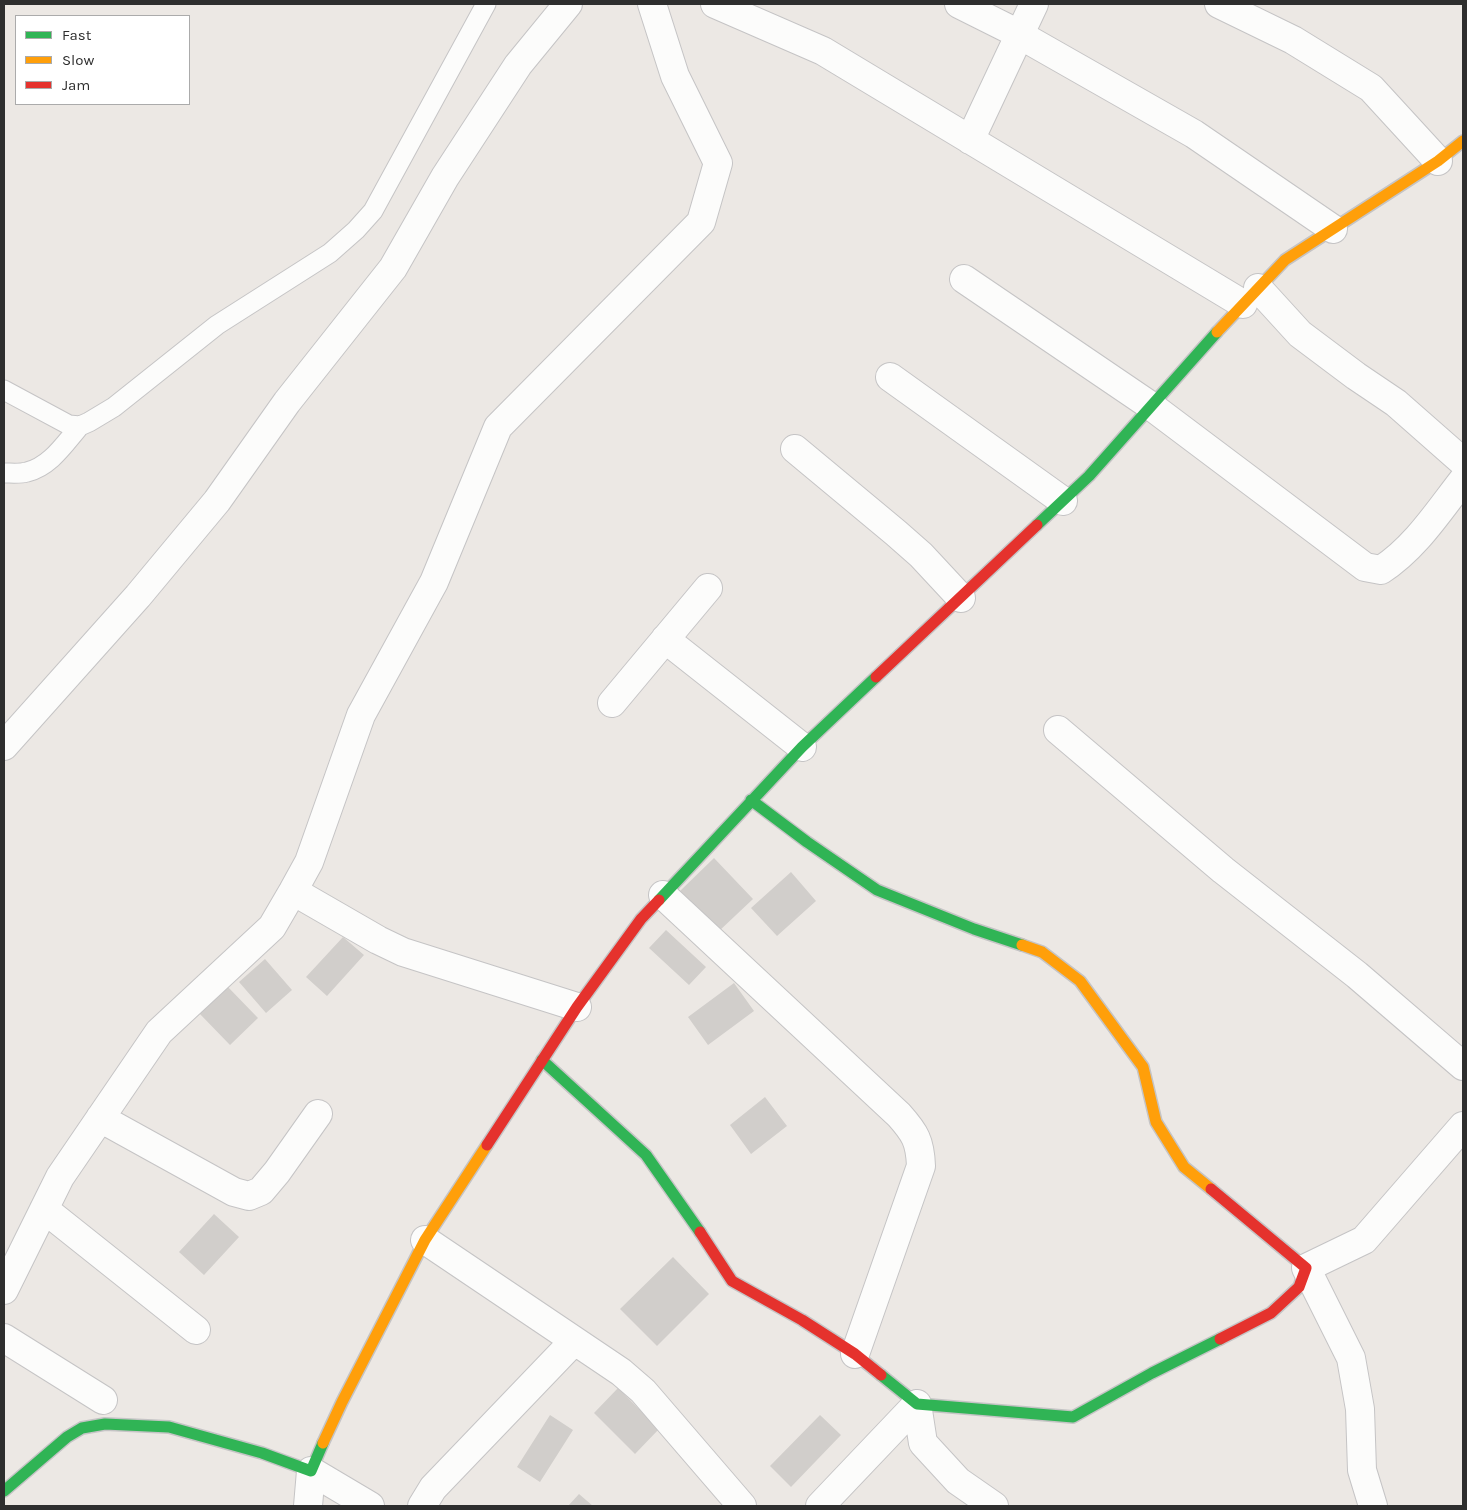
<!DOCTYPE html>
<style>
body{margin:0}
#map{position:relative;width:1467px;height:1510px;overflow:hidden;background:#ece8e4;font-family:Karla,sans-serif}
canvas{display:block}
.frame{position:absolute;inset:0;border:5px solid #2e2e2e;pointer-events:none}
.legend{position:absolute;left:15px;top:15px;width:175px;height:90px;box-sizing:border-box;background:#fff;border:1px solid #ababab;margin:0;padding:6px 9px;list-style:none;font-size:15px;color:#2e2e2e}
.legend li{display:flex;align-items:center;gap:10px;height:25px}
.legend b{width:25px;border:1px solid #ababab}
</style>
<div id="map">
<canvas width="1467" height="1510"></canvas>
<div class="frame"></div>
<ul class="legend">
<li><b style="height:6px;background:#30b455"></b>Fast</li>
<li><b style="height:6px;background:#ff9f0a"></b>Slow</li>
<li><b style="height:6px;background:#e5322d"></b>Jam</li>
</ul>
</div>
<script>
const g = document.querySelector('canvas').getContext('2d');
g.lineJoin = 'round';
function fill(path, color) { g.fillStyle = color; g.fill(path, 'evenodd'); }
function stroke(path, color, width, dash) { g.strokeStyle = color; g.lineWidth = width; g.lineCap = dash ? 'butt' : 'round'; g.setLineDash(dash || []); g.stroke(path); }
fill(new Path2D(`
 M714 858 753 899 718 932 679 892Z
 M791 872 816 901 777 936 751 908Z
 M666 930 706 967 689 985 649 948Z
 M343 937 364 955 327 996 306 977Z
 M265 959 292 990 266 1013 239 982Z
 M734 983 754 1011 708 1045 688 1017Z
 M226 985 258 1018 230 1045 198 1012Z
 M765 1097 787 1126 751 1154 730 1125Z
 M214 1214 239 1237 204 1275 179 1252Z
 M673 1257 709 1294 657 1346 620 1309Z
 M618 1388 659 1429 635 1454 594 1413Z
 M550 1415 573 1430 540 1482 517 1467Z
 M820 1415 841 1435 791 1487 770 1466Z
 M579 1494 593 1506H568Z`), '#d1cecb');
const lane = new Path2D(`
 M4 390 69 425 80 426 89 422 114 407 217 325 330 253 356 230 373 211 486 4
 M4 473C11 473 20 474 27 472 51 466 65 443 80 426`);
const street = new Path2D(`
 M715 4 823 51 1243 304
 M959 4 1013 31 1194 134 1333 229
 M1219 4 1293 40 1371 88 1438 161
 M970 140 1034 4
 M964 279 1151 406 1365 567 1381 570C1415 548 1438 512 1463 480
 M1258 288 1300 334 1356 376 1396 403 1463 462
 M890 377 1063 501
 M795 449 896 533 921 555 961 598
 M665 639 802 747
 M612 703 708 588
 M1058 730 1223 870 1357 975 1463 1066
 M4 746 138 596 217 501 287 402 393 268 445 177 518 65 568 4
 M293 891 378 940 403 952 577 1007
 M663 895 899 1115C915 1133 920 1141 921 1166L855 1354
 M100 1118 234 1192 249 1196 261 1191 277 1172 318 1114
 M44 1209 196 1330
 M425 1240 621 1372 643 1391 742 1506
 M4 1290 60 1177 159 1032 272 927 293 891 309 862 361 715 434 582 498 427 701 222 718 163 675 76 652 4
 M4 1338 103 1400
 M917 1404 923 1443 958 1481 994 1506
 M308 1506 311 1471 370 1506
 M422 1506 433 1488 574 1341
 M820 1506 917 1404
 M1373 1506 1362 1470 1360 1409 1351 1358 1306 1268 1364 1240 1463 1126`);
const fast = new Path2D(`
 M1037 525 1089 476 1217 332
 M751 800 807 842 877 890 974 929 1022 945
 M659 900 802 747 876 677
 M542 1060 646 1155 700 1232
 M881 1375 917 1404 1073 1417 1152 1373 1220 1339
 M4 1491 67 1437 82 1428 105 1424 169 1427 262 1453 311 1471 323 1443`);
const slow = new Path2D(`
 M1217 332 1285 260 1438 161 1463 141
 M1022 945 1042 952 1080 981 1143 1067 1156 1122 1184 1167 1211 1189
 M323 1443 342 1402 425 1240 487 1145`);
const jam = new Path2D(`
 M876 677 1037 525
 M487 1145 577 1007 641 919 659 900
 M1211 1189 1306 1268 1299 1287 1271 1313 1220 1339
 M700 1232 732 1281 802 1320 855 1354 881 1375`);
stroke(lane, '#c5c4c5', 21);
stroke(street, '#c5c4c5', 30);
stroke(fast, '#c5c4c5', 14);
stroke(slow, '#c5c4c5', 14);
stroke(jam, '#c5c4c5', 14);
stroke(lane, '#fcfcfb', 19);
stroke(street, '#fcfcfb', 28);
stroke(fast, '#30b455', 11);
stroke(slow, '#ff9f0a', 11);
stroke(jam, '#e5322d', 11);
</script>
